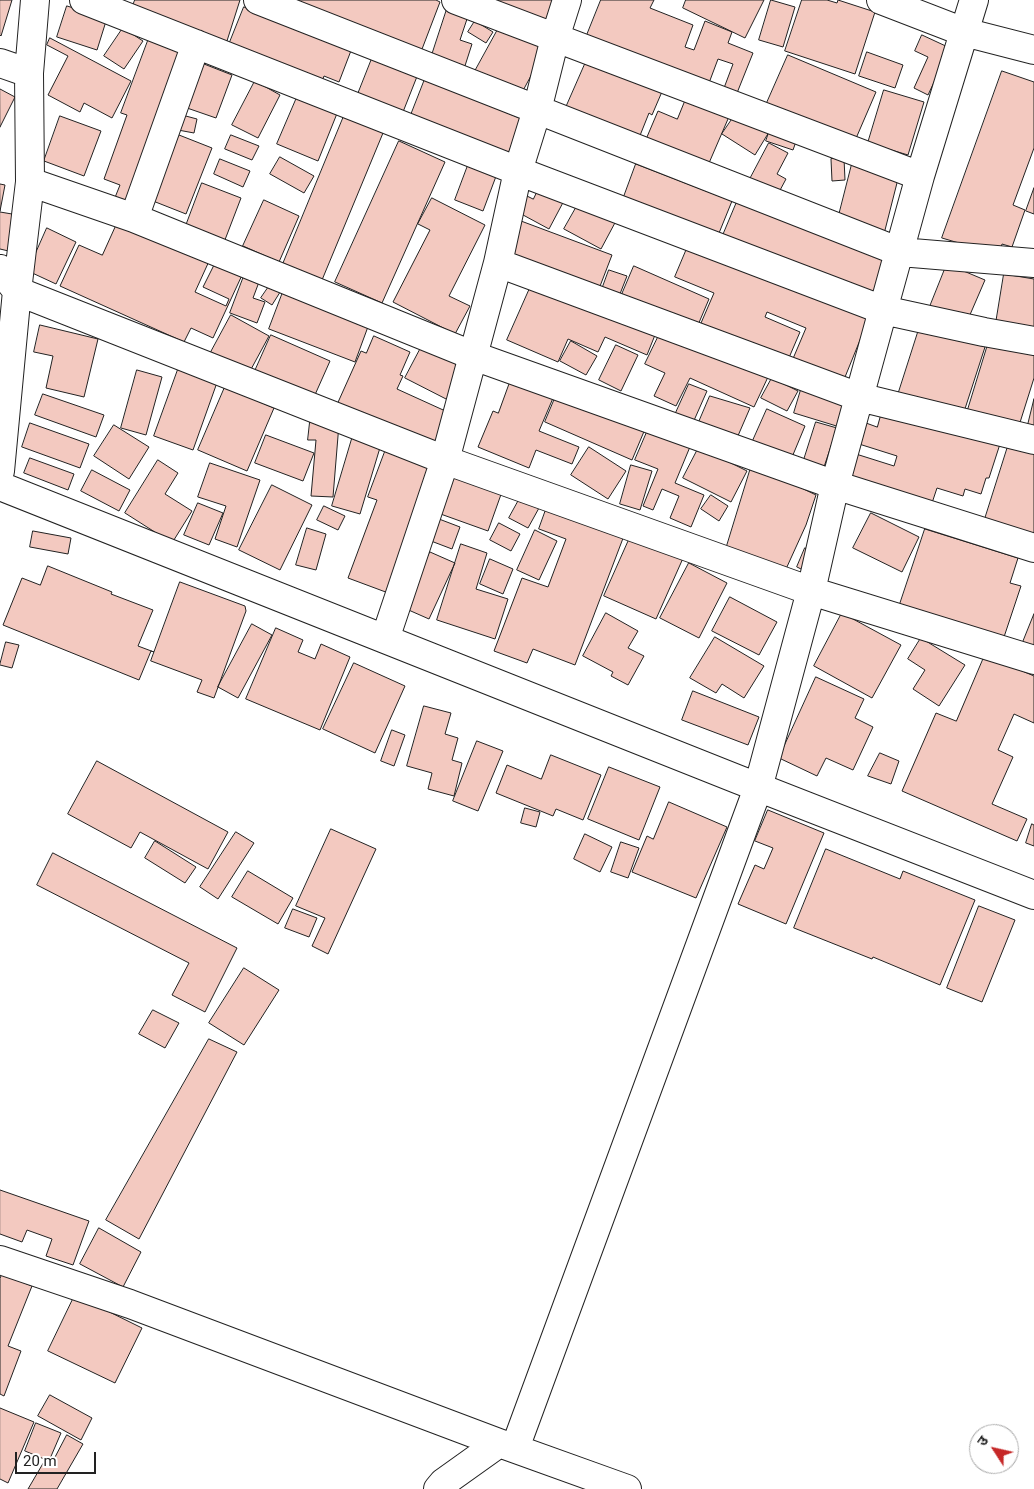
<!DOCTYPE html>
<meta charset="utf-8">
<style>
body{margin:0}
#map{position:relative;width:1034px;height:1489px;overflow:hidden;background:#fff;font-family:Roboto,"Noto Sans Devanagari",sans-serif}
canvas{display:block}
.north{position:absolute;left:969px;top:1424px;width:50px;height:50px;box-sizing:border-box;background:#fff;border:1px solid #a7a7a7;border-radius:50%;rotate:305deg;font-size:14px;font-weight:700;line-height:20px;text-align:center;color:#222}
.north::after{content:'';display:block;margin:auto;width:18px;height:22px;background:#c62828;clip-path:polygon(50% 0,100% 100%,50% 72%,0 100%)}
.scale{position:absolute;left:15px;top:1452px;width:81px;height:22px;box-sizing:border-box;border:2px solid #222;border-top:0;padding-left:6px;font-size:15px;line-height:18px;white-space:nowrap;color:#222;-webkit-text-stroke:4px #fff;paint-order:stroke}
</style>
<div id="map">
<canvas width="1034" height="1489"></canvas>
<div class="north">उ</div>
<div class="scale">20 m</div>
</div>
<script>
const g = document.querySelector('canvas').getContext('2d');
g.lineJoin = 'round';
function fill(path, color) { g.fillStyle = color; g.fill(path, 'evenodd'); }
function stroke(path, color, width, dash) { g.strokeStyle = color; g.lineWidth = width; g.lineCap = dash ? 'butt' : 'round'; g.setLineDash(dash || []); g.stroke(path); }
const building = new Path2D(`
 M0 0H12L1 36 0 35Z
 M135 0H240L226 44 130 14Z
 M277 0H436L440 2 419 57Z
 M487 0H555L543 26Z
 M601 0H654L650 8 693 25 685 47 694 50 705 21 732 32 728 43 753 53 737 93 724 88 733 64 718 59 709 83 587 35Z
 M686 0H764L745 38 683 8Z
 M771 0 795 7 783 47 759 40Z
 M802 0H827L837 3 838 0 875 12 855 74 785 51Z
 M67 6 107 18 97 50 57 37Z
 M244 7 352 48 339 82 324 76 321 84 228 47Z
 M447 9 468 16 460 40 472 44 463 72 430 61Z
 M475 21 493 32 486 43 468 32Z
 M502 22 547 46 519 98 474 73Z
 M123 28 143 41 124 69 104 56Z
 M922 35 950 48 928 95 914 88 928 57 915 51Z
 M50 38 131 81 112 118 84 103 80 112 48 95 68 56 47 45Z
 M149 38 187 51 131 207 114 200 120 185 104 179 127 115 121 113Z
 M867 52 903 65 895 88 859 76Z
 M589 55 664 87 652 115 649 113 637 143 564 112Z
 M788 55 876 92 854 143 766 105Z
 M373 56 418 74 401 117 356 99Z
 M204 64 232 75 216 118 187 108Z
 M1002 71 1034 82V148L1013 205 1025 210 1012 247 1002 244 999 255 942 238Z
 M425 79 522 119 506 159 409 120Z
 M255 81 280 95 258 138 232 125Z
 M0 89 15 97 0 127Z
 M884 90 924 102 908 155 868 143Z
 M688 94 731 112 706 170 644 144 658 111 677 119Z
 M298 95 338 111 318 161 277 144Z
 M737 112 769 132 755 155 722 134Z
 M182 115 197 119 194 133 178 130Z
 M60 116 101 131 84 176 44 161Z
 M344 116 383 133 322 280 283 264Z
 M771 127 798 136 793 150 766 141Z
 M179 135 212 148 186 214 153 201Z
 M231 135 259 146 252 160 225 149Z
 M399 141 445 162 382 303 335 282Z
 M769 143 788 153 777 174 786 179 778 194 750 179Z
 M280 157 314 176 304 193 270 174Z
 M844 158 845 180 832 181 831 159Z
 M220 159 250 171 243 187 214 174Z
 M470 160 498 171 483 211 455 200Z
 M636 164 732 201 717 238 622 202Z
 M852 164 899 175 884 234 837 223Z
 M542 182 567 195 549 229 512 209 521 193 533 199Z
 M202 183 241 198 223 245 184 231Z
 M0 184 5 185 0 211Z
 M1034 188V214L1026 211Z
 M739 197 891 252 871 301 721 240Z
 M432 198 485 225 449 296 470 306 455 334 393 302 430 230 418 224Z
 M581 199 617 219 601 249 564 229Z
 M264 200 299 216 279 262 243 246Z
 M0 212 24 216 17 253 0 249Z
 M120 217 210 259 195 292 226 306 229 299 203 287 216 261 243 273 213 338 191 328 184 342 60 286 79 245 102 255Z
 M521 221 612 255 597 294 506 261Z
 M47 228 76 242 56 284 28 271Z
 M691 239 871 313 843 382 792 361 806 328 767 312 765 317 800 332 785 367 698 330 714 293 675 277Z
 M947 264 985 280 966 324 929 309Z
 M634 266 709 299 695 332 620 299Z
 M609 270 627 276 618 299 601 292Z
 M1004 274 1034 279V329L996 323Z
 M244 276 259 282 253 298 265 302 257 323 230 313Z
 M534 279 659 325 647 355 605 337 598 352 568 339 558 362 507 340Z
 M272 282 282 289 272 305 261 298Z
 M283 292 369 324 355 362 269 329Z
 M231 315 269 336 249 373 211 352Z
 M40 325 98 339 84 397 46 388 53 356 34 352Z
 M920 326 985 347 962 418 897 398Z
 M662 329 768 377 754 407 690 378 676 406 654 396 665 373 645 364Z
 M271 335 330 361 314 397 255 371Z
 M374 336 410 352 400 375 403 376 397 389 452 414 434 453 335 409 361 351 366 353Z
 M571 341 597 356 586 375 560 361Z
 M989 341 1034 355V378L1017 432 966 416Z
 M424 342 469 366 450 401 405 378Z
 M616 345 638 355 621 391 599 380Z
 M180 364 219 377 193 450 154 436Z
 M137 370 162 377 146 435 121 428Z
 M513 374 556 391 539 431 579 447 572 464 536 450 529 468 478 447 493 411 498 413Z
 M772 378 798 391 787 411 761 398Z
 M803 383 853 399 843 428 794 413Z
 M561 384 648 422 632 460 545 422Z
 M689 384 707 391 692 425 674 417Z
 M225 387 274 408 247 471 198 450Z
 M43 394 104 415 96 437 35 415Z
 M710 396 750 408 734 445 696 429Z
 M1034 399V435L1026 433Z
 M883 408 1000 444 989 478H986L981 494 965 489 963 496 937 488 930 509 847 484 856 454 894 466 897 456 859 444 866 423 877 427Z
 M767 409 805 426 790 462 751 445Z
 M310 422 339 424 333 497 311 496 316 440H308Z
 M816 422 837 428 822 473 802 466Z
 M30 423 89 444 80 468 22 447Z
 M114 425 149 447 129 479 94 456Z
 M650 425 692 442 675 483 704 495 691 527 670 518 679 496 662 489 653 510 643 506 658 469 635 460Z
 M354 432 382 441 360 514 332 506Z
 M266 435 314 453 303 481 255 463Z
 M1009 443 1034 451V538L984 522Z
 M589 447 626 471 608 499 571 475Z
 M699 447 747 471 731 502 683 478Z
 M386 449 438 469 391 594 348 578 377 500 368 497Z
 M30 458 74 474 68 490 24 473Z
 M158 460 178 473 165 494 192 511 172 543 125 513Z
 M210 463 260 480 237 547 215 539 226 506 198 497Z
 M752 464 816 495 806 525 786 569 726 549Z
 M631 465 652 471 640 510 620 504Z
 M451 467 504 486 488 531 435 512Z
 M92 470 130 490 119 511 81 491Z
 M272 485 312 505 280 570 239 550Z
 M711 495 728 506 719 521 701 509Z
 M520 498 539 508 528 528 509 518Z
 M198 503 223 513 209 545 184 535Z
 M548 504 625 533 575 665 533 649 527 663 494 651 522 578 548 587 566 539 539 529Z
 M324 506 345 516 338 530 317 520Z
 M871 513 919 537 902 572 853 548Z
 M439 519 460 527 452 549 431 541Z
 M499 523 520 534 511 551 490 540Z
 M307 528 326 534 316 570 296 565Z
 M925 529 1018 558 1010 583 1021 586 1003 640 899 607Z
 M535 530 557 541 539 580 517 570Z
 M33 531 71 538 68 554 30 547Z
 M632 533 684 556 656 619 604 596Z
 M461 544 487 553 476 589 508 599 495 639 437 620Z
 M805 548 816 552 807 572 797 567Z
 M430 552 455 563 429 619 404 608Z
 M490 559 513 569 503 594 480 584Z
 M689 563 727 583 699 638 660 618Z
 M48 566 112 592 111 594 153 610 138 646 154 652 151 651 139 680 3 625 22 578 40 585Z
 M180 582 245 606 246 611 214 698 197 692 202 680 151 661Z
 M730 597 777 622 759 655 712 631Z
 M606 613 638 631 628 648 644 656 628 685 611 676 613 672 583 656Z
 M842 613 901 645 872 698 814 666Z
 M1034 614V647L1023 642Z
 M252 624 272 635 238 698 218 687Z
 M276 628 303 640 298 652 315 659 321 644 350 657 320 730 246 699Z
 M715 637 764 666 744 698 722 684 716 693 690 678Z
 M921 638 965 665 939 706 913 689 925 670 908 659Z
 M6 642 19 645 12 668 0 665Z
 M985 655 1034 676V723L1014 714 998 750 1013 757 992 804 1027 819 1017 841 902 791 936 713 956 721Z
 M354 663 405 686 375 753 323 729Z
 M816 677 864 699 855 718 873 727 853 770 826 758 817 776 779 758Z
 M693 691 759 717 748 745 682 720Z
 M424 706 451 713 445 734 458 738 452 760 462 763 454 796 428 789 432 773 407 766Z
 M392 730 405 735 394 766 381 761Z
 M477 741 503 751 478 811 453 801Z
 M880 753 899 761 891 784 868 776Z
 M551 755 601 775 583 820 556 809 553 816 496 793 507 765 541 779Z
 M97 761 228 832 208 869 140 832 131 848 68 814Z
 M609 767 660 787 639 840 588 819Z
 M669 802 727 827 696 898 632 872 647 836 653 839Z
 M525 808 540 812 536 827 521 823Z
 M768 810 824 833 786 924 738 904 755 865 764 869 773 848 755 841Z
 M1032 824 1034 825V846L1026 843Z
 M331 829 376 849 328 954 312 946 325 918 296 906Z
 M236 832 254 843 218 899 200 887Z
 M585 834 612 847 600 872 574 859Z
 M155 841 196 867 185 883 145 858Z
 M621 842 639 848 628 878 611 872Z
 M826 849 900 879 903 871 975 900 940 985 873 957 872 959 794 928Z
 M53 853 237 948 205 1012 172 995 189 963 37 885Z
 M248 871 293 898 278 924 232 897Z
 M979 906 1015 920 982 1002 947 988Z
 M293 909 317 918 309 937 285 928Z
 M244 968 279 990 244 1045 209 1023Z
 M153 1010 179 1023 165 1048 139 1034Z
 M209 1039 237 1052 139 1239 106 1220Z
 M0 1190 89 1221 73 1265 46 1256 52 1239 27 1230 22 1242 0 1234Z
 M99 1228 141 1252 123 1287 80 1264Z
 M2 1274 32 1286 8 1346 21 1351 4 1396 0 1394V1279Z
 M75 1295 142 1328 115 1383 48 1351Z
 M50 1395 92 1418 81 1440 38 1416Z
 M0 1408 34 1422 8 1483 0 1479Z
 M36 1423 61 1433 49 1461 25 1451Z
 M67 1435 83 1444 57 1489H28L45 1460 51 1464Z`);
fill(building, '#f3c9c0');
stroke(building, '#222', 1);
const minor = new Path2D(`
 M35 0 29 73 30 182 134 218 474 356 835 485 1034 548
 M84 0 518 171 883 310 984 332 1034 341
 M258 0 900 252 1034 263
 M456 0 920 176
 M881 0 964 32 1034 50
 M0 63 29 73
 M134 218 196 44
 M498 263 859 397 1034 440
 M0 269 17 291 445 460 811 591 1034 660
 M0 471 17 291 30 182
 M0 486 737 779 1034 895
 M385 639 445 460 498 263 518 171 537 110 555 38 567 0
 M0 1260 130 1304 499 1443 627 1489
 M515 1448 758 788 811 591 835 485 883 310 920 176 974 0
 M438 1489 443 1483 499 1443`);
stroke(minor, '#222', 30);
stroke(minor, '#fff', 28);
</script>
